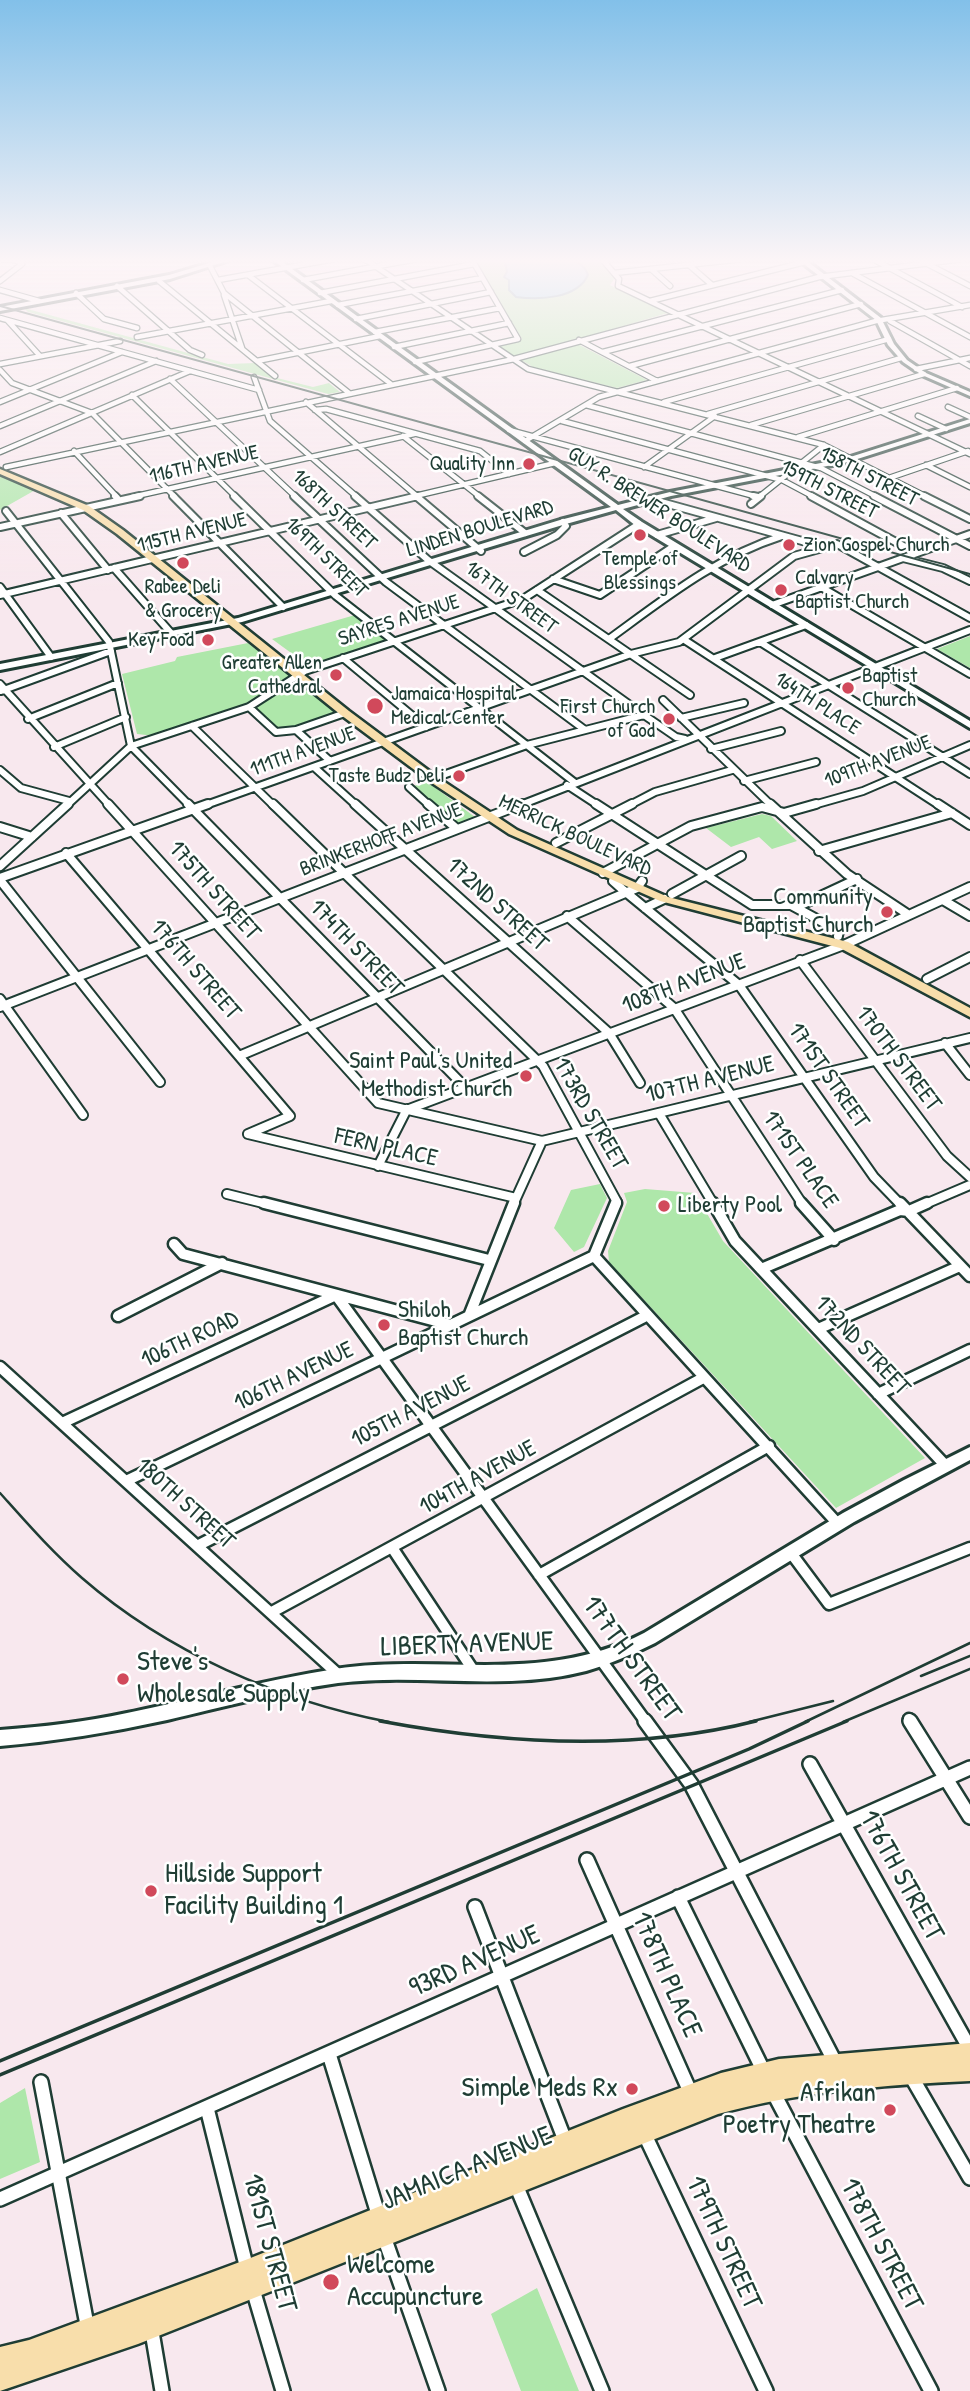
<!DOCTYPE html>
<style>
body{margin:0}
canvas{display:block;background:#f8e8ee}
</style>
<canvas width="970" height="2391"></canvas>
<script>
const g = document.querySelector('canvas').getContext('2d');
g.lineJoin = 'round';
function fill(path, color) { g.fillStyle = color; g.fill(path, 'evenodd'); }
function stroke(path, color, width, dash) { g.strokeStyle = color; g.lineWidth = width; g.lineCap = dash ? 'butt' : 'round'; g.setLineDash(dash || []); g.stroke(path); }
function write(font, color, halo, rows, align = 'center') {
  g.font = font + ' "Patrick Hand",sans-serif'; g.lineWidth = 5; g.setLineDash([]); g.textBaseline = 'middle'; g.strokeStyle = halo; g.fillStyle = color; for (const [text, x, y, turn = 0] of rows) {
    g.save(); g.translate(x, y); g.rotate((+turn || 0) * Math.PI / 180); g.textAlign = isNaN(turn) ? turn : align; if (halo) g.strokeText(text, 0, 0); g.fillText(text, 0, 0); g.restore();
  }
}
fill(new Path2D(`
 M474 258H597L615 278 610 285 668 313 572 341 647 380 617 388 533 367 502 349 498 346 522 339Z
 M24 308 228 364 255 363 273 377 313 387 329 383 340 392 328 394 28 312Z
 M0 474 37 489 0 510Z
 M355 615 384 638V642L309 666 272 639Z
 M970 636V668L937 649Z
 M248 643 290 676 239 708 155 736 137 734 122 674 175 661 177 657Z
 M296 682 336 712 286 730 279 729 255 707Z
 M426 781 475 817 459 823 454 821 414 786Z
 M762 814 771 816 797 841 772 849 759 837 731 847 706 828Z
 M600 1184 607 1198 584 1247 574 1252 554 1228 571 1190Z
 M645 1189 695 1193 723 1241 925 1458 836 1508 609 1262 608 1251 627 1202 624 1193Z
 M25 2088 40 2162 0 2179V2103Z
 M537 2288 579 2391H521L491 2314Z`), '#aee7aa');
const water = new Path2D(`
 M504 258C527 258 579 248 588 275 577 299 539 300 516 297L509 290V280L504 277 507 272Z`);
fill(water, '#8ad3ea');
stroke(water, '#5f97a1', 2);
const minorFar4 = new Path2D(`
 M363 258 528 369 824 445 927 497
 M601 258 619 279 618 286 970 454
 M871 258 962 307
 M916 258 970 286
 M0 259 17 260
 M689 265 712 285
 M210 266 224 293 349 393
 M651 269 670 286
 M614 273 751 258
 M852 273 970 337
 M248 275 391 384
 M218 280 340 258
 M303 280 422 258
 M0 281 22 264 13 258
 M159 281 275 376
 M117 286 190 350 202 355
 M0 290 39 301
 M76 293 104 319 137 328
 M320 293 474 264
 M224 295 242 348
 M650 301 805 262
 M338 305 482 278
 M0 318 259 390
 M356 319 491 292
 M8 321 40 356
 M890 321 970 366
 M375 332 500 308
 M137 337 331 301
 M579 340 657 381
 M394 347 509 323
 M603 352 842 290
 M257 361 380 336
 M415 362 518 339 471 258
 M0 364 120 341
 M630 366 861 304
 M916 369 970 358
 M0 370 12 383 92 413 175 497
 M254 377 270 421 357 497
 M170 379 296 497
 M132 395 236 497
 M0 402 122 352
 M306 402 418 497
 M664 402 889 339
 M586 405 821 468 877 497
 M948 407 970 417
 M315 410 326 409 480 451 509 474
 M708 414 901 358
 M918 416 946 429
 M562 421 782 480 814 497
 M751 425 924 374
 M0 426 156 361
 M509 430 758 497
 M403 436 480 497
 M798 437 957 388
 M525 441 599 397 876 321 970 305
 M74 451 117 497
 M0 452 190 371
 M926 465 970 487
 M6 467 514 359 819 277 970 258
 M644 467 715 416
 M889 478 968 451
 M132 497 414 434
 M411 497 555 463
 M759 497 824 445`);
const minorFar3 = new Path2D(`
 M115 496 119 500
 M173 496 283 607
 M234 496 336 596 574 782
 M294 496 386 582 585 730
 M355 496 428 560 644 715 676 737 685 739
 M416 496 481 551
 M478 496 525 533
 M753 496 758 497
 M811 496 916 553
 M874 496 970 546
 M924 496 970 519
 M650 499 824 547
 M751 504 761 496
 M6 511 109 642 131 746 190 806
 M61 513 108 570
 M0 527 140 496
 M657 535 716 518
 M524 552 557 535 566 526 563 522
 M903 558 943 568 970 581
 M114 568 171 633
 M553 579 600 595 674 546
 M0 587 51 657
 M821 587 970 674
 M537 590 690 695
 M0 595 418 496
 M772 605 970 534
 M609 639C664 599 716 557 782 536
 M683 639 940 806
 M760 642 970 774
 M343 658 426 727
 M715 658 806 625
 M0 684 110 806
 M1 691 111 651
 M663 700 772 806
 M249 707 276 732 296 730 330 761
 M681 718 744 703
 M28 719 118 683
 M192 726 274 806
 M296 730 345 713
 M54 747 126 717
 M711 749 781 731
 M314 767 357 806
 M0 770 21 788 69 801
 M443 775 527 745 644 715
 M744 781 816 762
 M567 785 599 806
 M409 787 430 806
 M66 806 131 746 249 707 305 671 523 599 639 524
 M203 806 631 654 679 642 794 556 837 544 970 618
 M518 806 970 630
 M628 806 655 792 732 770
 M810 806 863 791 970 745`);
const minorFar2 = new Path2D(`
 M108 804 378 1103 542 1141 970 1038
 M188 804 465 1087
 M273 804 543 1066 617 1202 616 1205
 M355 804 609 1033 640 1083
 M428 804 457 829
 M596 804 752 905H791L839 931 838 936
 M770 804 847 874 909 915
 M938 804 970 825
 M0 827 32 837
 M556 843 632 804
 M819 851 952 813
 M66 853 290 1116 248 1134
 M0 866 68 804
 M603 873 691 826 762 807 784 813 816 804
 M0 878 208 804
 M614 878 613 881 622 889 739 985 874 1177 901 1205
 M0 880 160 1082
 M672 894 741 856
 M943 900 970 916
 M797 907 857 879
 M645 908 664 899
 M567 916 674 1008 803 1205
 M800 960 947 1156 970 1177
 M927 979 970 957
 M0 999 83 1115
 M0 1007 522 804
 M945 1043 970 1075
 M239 1056 637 888 642 881
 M409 1109 844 945 970 887
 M660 1115 714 1205
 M248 1134 516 1198
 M378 1166 407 1109
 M227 1194 271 1205
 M513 1205 542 1141
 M923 1205 970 1185`);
const minorFar1 = new Path2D(`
 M264 1203 489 1260
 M616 1203 594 1256 838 1524
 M713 1203 735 1241 945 1465
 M801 1203 834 1240
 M900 1203 970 1276
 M174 1244 183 1254 451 1325
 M761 1269 900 1210 909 1211 927 1203
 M336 1295 646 1722
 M118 1316 222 1263
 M469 1316 514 1203
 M818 1329 960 1266
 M0 1367 340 1676
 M878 1394 970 1350
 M62 1423 336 1295
 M126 1481 594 1256
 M197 1546 644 1317
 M393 1549 475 1673
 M791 1553 829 1604 970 1548
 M539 1575 769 1446
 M272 1612 703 1378
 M909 1719 911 1722`);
const minor = new Path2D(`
 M645 1721 691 1784 837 2066
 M910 1721 970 1817
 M810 1764 970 2049
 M587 1860 692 2096
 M678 1897 765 2074
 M475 1907 566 2143
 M329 2054 379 2217
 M911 2076 970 2178
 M41 2082 88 2330
 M772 2090 931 2391
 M207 2108 247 2269
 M644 2133 766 2391
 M516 2185 602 2391
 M0 2199 970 1768
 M383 2234 438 2391
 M252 2286 283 2391
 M151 2326 162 2391`);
const secondary = new Path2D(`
 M226 258H236L170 279 0 311V307L169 275Z
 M270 258H277L618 505 670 492 847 458 970 419V423L848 462 671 496 623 509 642 522 970 721V728L636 526 616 510 566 524 242 622 0 670V664L238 618 560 520 611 507Z
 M796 258H803L881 318 894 344 907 360 926 373 970 392V396L922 375 903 362 888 345 876 320Z
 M970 1447V1460L854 1522 655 1643C633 1654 610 1664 586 1671 505 1692 420 1673 338 1683 281 1691 224 1707 167 1720 112 1732 57 1741 0 1746V1730C43 1727 85 1722 127 1713 196 1699 265 1680 335 1669 443 1653 541 1686 644 1633L843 1513 904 1480Z`);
const primary = new Path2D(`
 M0 469 89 506 123 530 349 711 440 779 517 830 668 897 848 942 970 1008V1017L840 948 660 901 509 834 432 783 341 715 117 534 83 510 0 474Z
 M970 2043V2081C885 2085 801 2091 718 2114L138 2344 0 2391V2347L29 2340 248 2259 623 2109 721 2073 779 2059Z`);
stroke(minorFar4, '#1f3d34', 7);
stroke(minorFar3, '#1f3d34', 10);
stroke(minorFar2, '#1f3d34', 12);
stroke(minorFar1, '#1f3d34', 15);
stroke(minor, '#1f3d34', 18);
stroke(secondary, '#1f3d34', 6);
stroke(primary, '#1f3d34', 5);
stroke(minorFar4, '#fff', 4.5);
stroke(minorFar3, '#fff', 6);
stroke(minorFar2, '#fff', 8);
stroke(minorFar1, '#fff', 10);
stroke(minor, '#fff', 13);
fill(secondary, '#fff');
fill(primary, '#f8deab');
stroke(new Path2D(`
 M0 306 970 574`), '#1f3d34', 2);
stroke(new Path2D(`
 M0 1493C26 1522 52 1552 82 1578 167 1652 279 1701 389 1722
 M921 1676 970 1656
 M749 1722 833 1701
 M805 1722 970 1643
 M843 1722 970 1669`), '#1f3d34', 2.5);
stroke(new Path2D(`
 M380 1721C503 1744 634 1752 756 1721
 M0 2061 749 1749 808 1721
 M0 2075 847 1721`), '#1f3d34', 3.5);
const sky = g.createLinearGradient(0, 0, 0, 593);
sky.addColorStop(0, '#82c0e9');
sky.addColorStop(0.44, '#fcf5f7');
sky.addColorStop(1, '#fcf5f700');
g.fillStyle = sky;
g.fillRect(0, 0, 970, 593);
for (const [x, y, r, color] of [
 [529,464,7,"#d1495b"],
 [640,535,7,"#d1495b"],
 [789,545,7,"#d1495b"],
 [183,563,7,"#d1495b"],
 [781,590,7,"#d1495b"],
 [208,640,7,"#d1495b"],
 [336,675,7,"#d1495b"],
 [848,688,7,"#d1495b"],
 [375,706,9,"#d1495b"],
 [669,719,7,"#d1495b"],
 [459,776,7,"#d1495b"],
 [887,912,7,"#d1495b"],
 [526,1076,7,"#d1495b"],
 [664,1206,7,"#d1495b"],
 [384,1325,7,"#d1495b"],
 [123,1679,7,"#d1495b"],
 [151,1891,7,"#d1495b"],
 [632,2089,7,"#d1495b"],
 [890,2110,7,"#d1495b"],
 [331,2282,9,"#d1495b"]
]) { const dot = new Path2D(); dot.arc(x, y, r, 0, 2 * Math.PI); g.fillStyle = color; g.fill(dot); stroke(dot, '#fff', 2.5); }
write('21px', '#1f3d34', '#fff', [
 ["Quality Inn",515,464],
 ["Zion Gospel Church",803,545,"left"],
 ["Temple of",640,559,"center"],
 ["Blessings",640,583,"center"],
 ["Calvary",795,578,"left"],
 ["Baptist Church",795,602,"left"],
 ["Rabee Deli",183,587,"center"],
 ["& Grocery",183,611,"center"],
 ["Key Food",194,640],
 ["Greater Allen",322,663],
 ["Cathedral",322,687],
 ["Baptist",862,676,"left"],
 ["Church",862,700,"left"],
 ["Jamaica Hospital",391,694,"left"],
 ["Medical Center",391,718,"left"],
 ["First Church",655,707],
 ["of God",655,731],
 ["Taste Budz Deli",445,776]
], 'right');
write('21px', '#1f3d34', '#fff', [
 ["116TH AVENUE",204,465,-13],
 ["158TH STREET",869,477,27],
 ["159TH STREET",829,490,27],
 ["168TH STREET",334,510,43],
 ["GUY R. BREWER BOULEVARD",659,510,33],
 ["LINDEN BOULEVARD",480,529,-17],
 ["115TH AVENUE",192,533,-14],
 ["169TH STREET",326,558,44],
 ["167TH STREET",511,598,36],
 ["SAYRES AVENUE",399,621,-18],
 ["164TH PLACE",817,704,33],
 ["111TH AVENUE",303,752,-20],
 ["109TH AVENUE",878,762,-21],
 ["MERRICK BOULEVARD",575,836,25],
 ["BRINKERHOFF AVENUE",381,840,-21]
]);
write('24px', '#1f3d34', '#fff', [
 ["175TH STREET",214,891,48],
 ["172ND STREET",497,905,42],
 ["174TH STREET",356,948,46],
 ["176TH STREET",195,970,49],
 ["108TH AVENUE",684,984,-21],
 ["170TH STREET",898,1059,53],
 ["171ST STREET",828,1076,55],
 ["107TH AVENUE",710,1080,-14],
 ["173RD STREET",590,1114,60],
 ["FERN PLACE",386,1148,13],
 ["171ST PLACE",800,1160,55],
 ["106TH ROAD",190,1340,-25],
 ["172ND STREET",862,1346,47],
 ["106TH AVENUE",294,1377,-26],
 ["105TH AVENUE",411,1412,-27],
 ["104TH AVENUE",478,1478,-29],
 ["180TH STREET",185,1504,42]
]);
write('24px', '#1f3d34', '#fff', [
 ["Community",873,898],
 ["Baptist Church",873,926],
 ["Saint Paul's United",512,1062],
 ["Methodist Church",512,1090],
 ["Liberty Pool",678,1206,"left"],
 ["Shiloh",398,1311,"left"],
 ["Baptist Church",398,1339,"left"]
], 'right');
write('28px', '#1f3d34', '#fff', [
 ["LIBERTY AVENUE",467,1645,-2],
 ["177TH STREET",631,1659,54],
 ["176TH STREET",901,1876,61],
 ["93RD AVENUE",475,1962,-24],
 ["178TH PLACE",666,1975,66],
 ["JAMAICA AVENUE",467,2169,-22],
 ["181ST STREET",269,2243,75],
 ["179TH STREET",723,2243,65],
 ["178TH STREET",881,2245,62]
]);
write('28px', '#1f3d34', '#fff', [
 ["Steve's",137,1663],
 ["Wholesale Supply",137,1695],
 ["Hillside Support",165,1875],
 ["Facility Building 1",165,1907],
 ["Simple Meds Rx",618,2089,"right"],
 ["Afrikan",876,2094,"right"],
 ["Poetry Theatre",876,2126,"right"],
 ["Welcome",347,2266],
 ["Accupuncture",347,2298]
], 'left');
</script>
